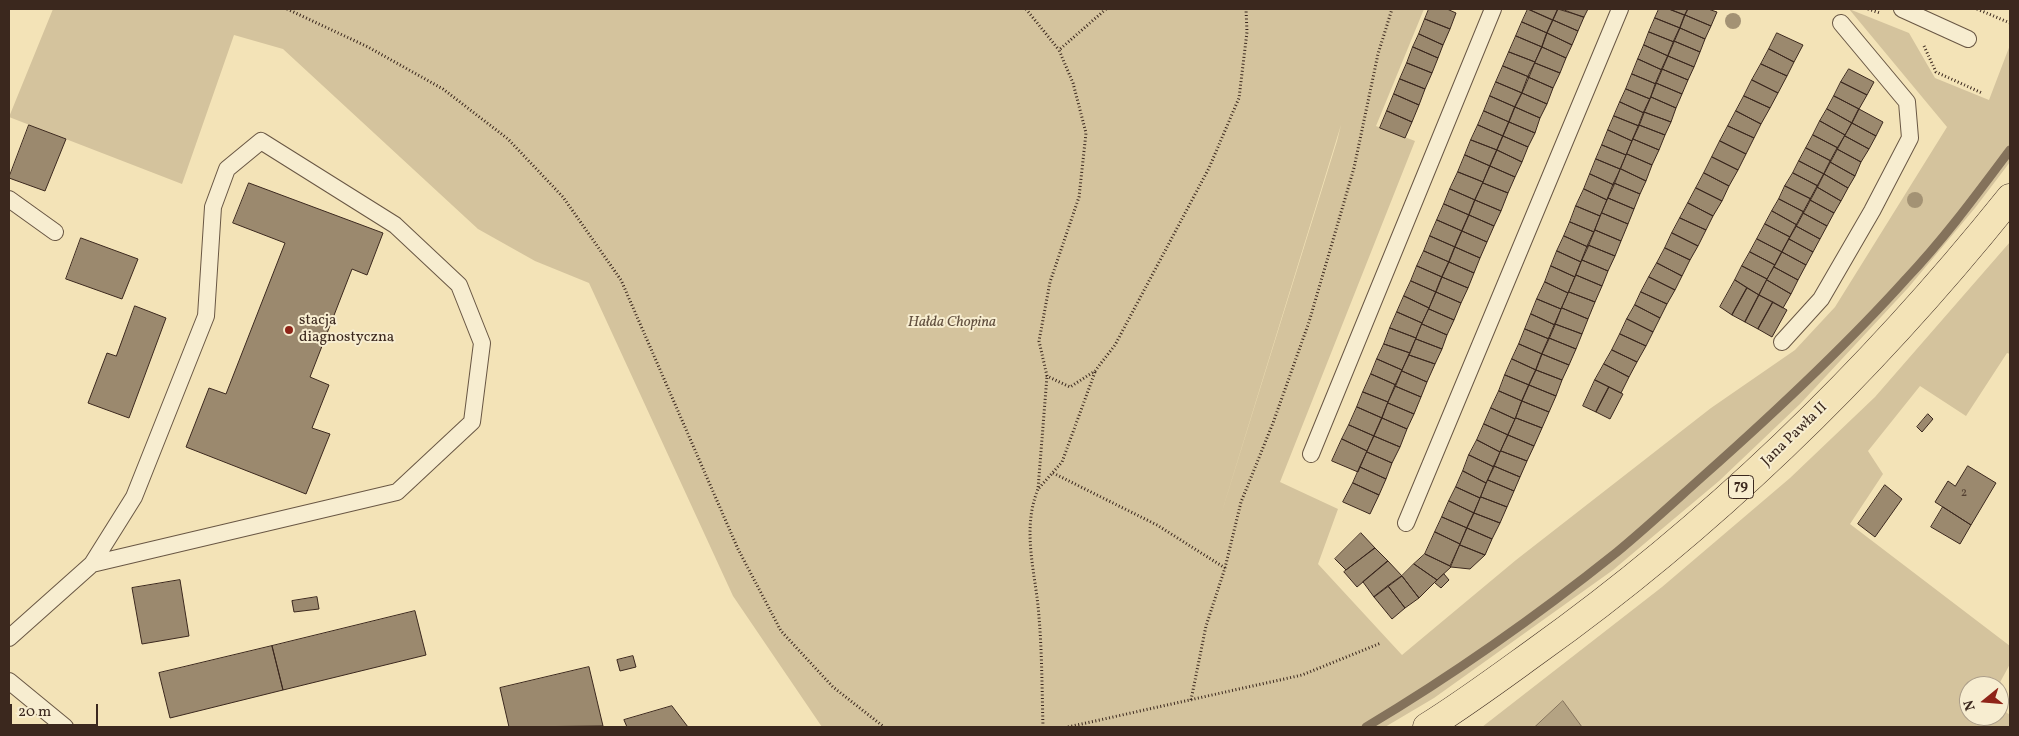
<!DOCTYPE html>
<meta charset="utf-8">
<style>
body{margin:0}
#map{position:relative;width:2019px;height:736px;overflow:hidden;background:#f3e3b7;font-family:Vollkorn,serif}
canvas{display:block}
.frame{position:absolute;inset:0;border:10px solid #3b281e;pointer-events:none}
.north{position:absolute;left:1959px;top:676px;width:50px;height:50px;box-sizing:border-box;background:#f7edd0;border:1px solid #ac9e89;border-radius:50%;rotate:253deg;font-size:14px;font-weight:700;line-height:20px;text-align:center;color:#3b281e}
.north::after{content:'';display:block;margin:auto;width:18px;height:22px;background:#8f2418;clip-path:polygon(50% 0,100% 100%,50% 72%,0 100%)}
.scale{position:absolute;left:10px;top:704px;width:88px;height:22px;box-sizing:border-box;border:2px solid #3b281e;border-top:0;padding-left:6px;font-size:15px;line-height:18px;white-space:nowrap;color:#3b281e;-webkit-text-stroke:4px #f7edd0;paint-order:stroke}
</style>
<div id="map">
<canvas width="2019" height="736"></canvas>
<div class="frame"></div>
<div class="north">N</div>
<div class="scale">20 m</div>
</div>
<script>
const g = document.querySelector('canvas').getContext('2d');
g.lineJoin = 'round';
function fill(path, color) { g.fillStyle = color; g.fill(path, 'evenodd'); }
function stroke(path, color, width, dash) { g.strokeStyle = color; g.lineWidth = width; g.lineCap = dash ? 'butt' : 'round'; g.setLineDash(dash || []); g.stroke(path); }
function write(font, color, halo, rows, align = 'center') {
  g.font = font + ' Vollkorn,serif'; g.lineWidth = 4; g.setLineDash([]); g.textBaseline = 'middle'; g.strokeStyle = halo; g.fillStyle = color; for (const [text, x, y, turn = 0] of rows) {
    g.save(); g.translate(x, y); g.rotate((+turn || 0) * Math.PI / 180); g.textAlign = isNaN(turn) ? turn : align; if (halo) g.strokeText(text, 0, 0); g.fillText(text, 0, 0); g.restore();
  }
}
fill(new Path2D(`
 M53 9H1424L1376 126 1415 141 1280 482 1338 509 1318 564 1402 655 1516 560 1711 408 1795 350 1835 307 1947 127 1849 9 1909 33 1935 78 1989 100 2010 45V162L1975 208 1908 288 1800 404 1719 481 1613 570 1434 698 1385 727H822L733 596 589 283 535 261 478 229 283 49 234 35 182 184 9 117ZM1341 125 1337 141 1219 521Z
 M2010 242V354L2007 353 1966 416 1920 386 1868 451 1883 474 1850 524 2010 646V664L1998 686H1969V716H1999V707L2010 715V727H1482L1662 587 1790 478 1875 397Z`), '#d4c39d');
const water = new Path2D(`
 M1563 701 1582 727H1535Z`);
fill(water, '#b4a383');
stroke(water, '#84725b', 1);
stroke(new Path2D(`
 M1366 727C1453 675 1537 616 1617 552 1646 528 1674 502 1702 477 1773 414 1843 349 1906 279 1944 239 1977 194 2010 150`), '#84725b', 9);
const building = new Path2D(`
 M1429 9H1447L1456 13 1450 29 1425 19Z
 M1528 9H1558L1553 20Z
 M1528 9 1553 20 1547 33 1522 22Z
 M1558 9 1584 17 1578 31 1553 20Z
 M1562 9H1588L1584 17Z
 M1659 9H1669L1685 15 1680 28 1655 18Z
 M1669 9H1688L1685 15Z
 M1688 9H1708L1717 12 1711 26 1685 15Z
 M1685 15 1711 26 1705 39 1680 28Z
 M1655 18 1680 28 1674 42 1649 32Z
 M1425 19 1450 29 1443 45 1419 34Z
 M1553 20 1578 31 1572 45 1547 33Z
 M1522 22 1547 33 1542 47 1516 36Z
 M1680 28 1705 39 1700 52 1674 41Z
 M1649 32 1674 42 1668 56 1644 45Z
 M1547 33 1572 45 1566 58 1542 47Z
 M1777 33 1803 45 1794 62 1769 49Z
 M1419 34 1443 45 1438 58 1413 47Z
 M1516 36 1542 47 1535 62 1509 52Z
 M1674 41 1700 52 1694 67 1668 56Z
 M1644 45 1668 56 1662 70 1638 59Z
 M1413 47 1438 58 1432 73 1407 63Z
 M1542 47 1566 58 1560 73 1535 63Z
 M1769 49 1794 62 1787 76 1761 64Z
 M1509 52 1535 62 1529 77 1503 66Z
 M1668 56 1694 67 1688 80 1662 69Z
 M1638 59 1662 70 1656 84 1632 74Z
 M1407 63 1432 73 1425 89 1400 79Z
 M1535 63 1560 73 1553 88 1528 77Z
 M1761 64 1787 76 1778 93 1752 80Z
 M1503 66 1529 77 1522 93 1496 82Z
 M1662 69 1688 80 1682 94 1656 83Z
 M1849 69 1874 82 1867 95 1841 82Z
 M1632 74 1656 84 1650 99 1626 89Z
 M1528 77 1553 88 1547 104 1522 93Z
 M1400 79 1425 89 1419 105 1394 94Z
 M1752 80 1778 93 1770 108 1744 96Z
 M1496 82 1522 93 1515 107 1490 96Z
 M1841 82 1867 95 1859 109 1834 96Z
 M1656 83 1682 94 1676 108 1651 97Z
 M1626 89 1650 99 1644 113 1620 102Z
 M1522 93 1547 104 1540 118 1515 107Z
 M1394 94 1419 105 1412 122 1387 111Z
 M1490 96 1515 107 1509 122 1484 111Z
 M1744 96 1770 108 1761 124 1736 111Z
 M1834 96 1859 109 1852 123 1827 109Z
 M1651 97 1676 108 1671 122 1644 112Z
 M1620 102 1644 113 1639 126 1614 116Z
 M1515 107 1540 118 1535 133 1509 122Z
 M1827 109 1852 123 1845 135 1820 121Z
 M1859 109 1883 122 1876 136 1852 123Z
 M1387 111 1412 122 1405 138 1380 128Z
 M1484 111 1509 122 1503 136 1478 125Z
 M1736 111 1761 124 1754 138 1728 126Z
 M1644 112 1671 122 1665 135 1639 125Z
 M1614 116 1639 126 1632 141 1608 130Z
 M1820 121 1845 135 1838 148 1813 135Z
 M1509 122 1535 133 1528 147 1503 136Z
 M1852 123 1876 136 1869 149 1845 136Z
 M29 125 66 139 45 191 9 178Z
 M1478 125 1503 136 1497 150 1471 140Z
 M1639 125 1665 135 1659 150 1633 139Z
 M1728 126 1754 138 1746 154 1720 141Z
 M1608 130 1632 141 1626 155 1602 145Z
 M1813 135 1838 148 1831 161 1806 148Z
 M1503 136 1528 147 1522 162 1497 150Z
 M1845 136 1869 149 1861 162 1837 149Z
 M1633 139 1659 150 1652 165 1627 154Z
 M1471 140 1497 150 1490 166 1465 155Z
 M1720 141 1746 154 1738 170 1712 157Z
 M1602 145 1626 155 1620 169 1596 159Z
 M1806 148 1831 161 1824 174 1799 161Z
 M1837 149 1861 162 1855 176 1830 162Z
 M1497 150 1522 162 1515 177 1490 166Z
 M1627 154 1652 165 1646 181 1621 169Z
 M1465 155 1490 166 1483 182 1458 172Z
 M1712 157 1738 170 1729 186 1704 173Z
 M1596 159 1620 169 1614 185 1590 174Z
 M1799 161 1824 174 1818 186 1793 173Z
 M1830 162 1855 176 1848 188 1824 174Z
 M1490 166 1515 177 1508 193 1483 183Z
 M1621 169 1646 181 1640 194 1614 183Z
 M1458 172 1483 182 1475 200 1450 189Z
 M1704 173 1729 186 1722 201 1696 188Z
 M1793 173 1818 186 1811 199 1785 186Z
 M1590 174 1614 185 1607 200 1584 189Z
 M1824 174 1848 188 1841 201 1817 187Z
 M249 183 383 233 367 275 352 269 310 377 329 385 312 428 330 434 306 494 186 447 209 388 226 394 285 243 233 223Z
 M1483 183 1508 193 1501 211 1475 200Z
 M1614 183 1640 194 1634 209 1608 198Z
 M1785 186 1811 199 1804 212 1779 199Z
 M1817 187 1841 201 1834 213 1810 200Z
 M1696 188 1722 201 1713 216 1688 203Z
 M1450 189 1475 200 1469 215 1444 204Z
 M1584 189 1607 200 1600 216 1576 206Z
 M1608 198 1634 209 1628 224 1602 213Z
 M1779 199 1804 212 1797 225 1772 211Z
 M1475 200 1501 211 1494 226 1469 215Z
 M1810 200 1834 213 1827 226 1803 213Z
 M1688 203 1713 216 1706 230 1680 218Z
 M1444 204 1469 215 1462 231 1437 220Z
 M1576 206 1600 216 1594 232 1570 222Z
 M1772 211 1797 225 1790 237 1765 224Z
 M1602 213 1628 224 1621 241 1595 230Z
 M1803 213 1827 226 1820 239 1796 226Z
 M1469 215 1494 226 1487 242 1462 231Z
 M1680 218 1706 230 1698 246 1672 233Z
 M1437 220 1462 231 1455 247 1430 236Z
 M1570 222 1594 232 1588 247 1564 236Z
 M1765 224 1790 237 1782 252 1757 239Z
 M1796 226 1820 239 1813 252 1789 239Z
 M1595 230 1621 241 1615 256 1588 245Z
 M1462 231 1487 242 1480 258 1455 247Z
 M1672 233 1698 246 1690 260 1665 248Z
 M1430 236 1455 247 1449 262 1424 251Z
 M1564 236 1588 247 1581 262 1557 251Z
 M81 238 138 259 122 299 66 279Z
 M1757 239 1782 252 1775 265 1750 252Z
 M1789 239 1813 252 1806 265 1782 252Z
 M1588 245 1615 256 1608 271 1582 260Z
 M1455 247 1480 258 1474 273 1449 262Z
 M1665 248 1690 260 1682 276 1657 263Z
 M1424 251 1449 262 1442 277 1417 266Z
 M1557 251 1581 262 1575 277 1551 266Z
 M1750 252 1775 265 1767 279 1742 266Z
 M1782 252 1806 265 1798 280 1774 267Z
 M1582 260 1608 271 1602 286 1576 275Z
 M1449 262 1474 273 1468 288 1442 277Z
 M1657 263 1682 276 1675 290 1649 277Z
 M1417 266 1442 277 1436 292 1411 281Z
 M1551 266 1575 277 1568 293 1545 282Z
 M1742 266 1767 279 1759 295 1735 280Z
 M1774 267 1798 280 1791 294 1767 280Z
 M1576 275 1602 286 1595 302 1569 292Z
 M1442 277 1468 288 1461 303 1436 292Z
 M1649 277 1675 290 1667 304 1641 292Z
 M1735 280 1747 288 1732 315 1720 307Z
 M1767 280 1791 294 1783 308 1759 295Z
 M1411 281 1436 292 1429 308 1404 296Z
 M1545 282 1568 293 1561 309 1537 299Z
 M1747 288 1759 295 1745 322 1732 315Z
 M1436 292 1461 303 1454 320 1429 309Z
 M1569 292 1595 302 1588 319 1562 308Z
 M1641 292 1667 304 1660 318 1635 305Z
 M1759 295 1773 302 1758 329 1745 322Z
 M1404 296 1429 308 1422 323 1397 312Z
 M1537 299 1561 309 1555 325 1531 314Z
 M1773 302 1787 310 1772 337 1758 329Z
 M1635 305 1660 318 1653 332 1627 319Z
 M135 306 166 318 129 418 88 403 107 353 116 356Z
 M1562 308 1588 319 1582 334 1555 324Z
 M1429 309 1454 320 1447 335 1422 324Z
 M1397 312 1422 323 1416 338 1390 328Z
 M1531 314 1555 325 1549 339 1525 329Z
 M1627 319 1653 332 1646 346 1620 334Z
 M1422 324 1447 335 1442 349 1416 339Z
 M1555 324 1582 334 1576 349 1549 338Z
 M1390 328 1416 338 1410 353 1384 344Z
 M1525 329 1549 339 1542 354 1519 344Z
 M1620 334 1646 346 1637 362 1612 350Z
 M1549 338 1576 349 1569 365 1542 354Z
 M1416 339 1442 349 1435 364 1409 355Z
 M1384 344 1410 353 1402 370 1377 359Z
 M1519 344 1542 354 1536 370 1512 359Z
 M1612 350 1637 362 1629 377 1604 364Z
 M1542 354 1569 365 1562 380 1536 370Z
 M1409 355 1435 364 1427 382 1402 371Z
 M1377 359 1402 370 1396 385 1371 374Z
 M1512 359 1536 370 1529 385 1505 375Z
 M1604 364 1629 377 1621 393 1595 380Z
 M1536 370 1562 380 1556 396 1529 385Z
 M1402 371 1427 382 1421 397 1395 386Z
 M1371 374 1396 385 1388 402 1363 392Z
 M1505 375 1529 385 1522 401 1499 391Z
 M1595 380 1609 387 1596 412 1583 406Z
 M1529 385 1556 396 1549 412 1522 401Z
 M1395 386 1421 397 1414 414 1388 403Z
 M1609 387 1623 394 1610 419 1596 412Z
 M1499 391 1522 401 1515 419 1491 408Z
 M1363 392 1388 402 1382 418 1357 407Z
 M1522 401 1549 412 1542 428 1516 418Z
 M1388 403 1414 414 1407 429 1382 418Z
 M1357 407 1382 418 1374 436 1349 425Z
 M1491 408 1515 419 1508 435 1484 424Z
 M1928 414 1933 419 1922 432 1917 427Z
 M1382 418 1407 429 1400 447 1374 436Z
 M1516 418 1542 428 1534 446 1508 435Z
 M1484 424 1508 435 1500 452 1477 440Z
 M1349 425 1374 436 1367 451 1342 439Z
 M1508 435 1534 446 1527 461 1501 451Z
 M1374 436 1400 447 1392 463 1367 452Z
 M1342 439 1367 451 1358 472 1332 461Z
 M1477 440 1500 452 1494 467 1469 455Z
 M1501 451 1527 461 1520 477 1494 466Z
 M1367 452 1392 463 1386 479 1360 467Z
 M1469 455 1494 467 1486 483 1463 471Z
 M1494 466 1520 477 1514 491 1488 480Z
 M1968 466 1996 483 1971 525 1935 502 1948 481 1955 486Z
 M1360 467 1386 479 1379 495 1353 483Z
 M1463 471 1486 483 1480 498 1456 487Z
 M1488 480 1514 491 1507 507 1481 497Z
 M1353 483 1379 495 1370 514 1343 502Z
 M1885 485 1902 499 1875 537 1858 524Z
 M1456 487 1480 498 1474 513 1449 501Z
 M1481 497 1507 507 1500 523 1474 513Z
 M1449 501 1474 513 1467 528 1442 517Z
 M1943 507 1971 525 1960 544 1931 527Z
 M1474 513 1500 523 1492 539 1467 528Z
 M1442 517 1467 528 1460 544 1435 532Z
 M1467 528 1492 539 1485 555 1460 545Z
 M1435 532 1460 544 1450 566 1425 554Z
 M1361 533 1375 548 1346 570 1335 559Z
 M1460 545 1485 555 1470 569 1451 567Z
 M1375 548 1388 561 1357 587 1344 572Z
 M1425 554 1450 566 1451 567 1437 580 1414 564Z
 M1388 561 1402 576 1374 597 1363 582Z
 M1414 564 1437 580 1419 598 1402 576Z
 M1444 574 1449 580 1441 588 1435 583Z
 M1402 576 1419 598 1405 608 1388 586Z
 M180 580 189 636 142 644 132 588Z
 M1388 586 1405 608 1392 619 1374 597Z
 M317 597 319 609 294 612 292 601Z
 M415 611 426 655 283 690 272 646Z
 M272 646 283 690 170 718 159 673Z
 M633 656 636 667 620 671 617 660Z
 M589 667 603 726 509 727 500 688Z
 M672 706 688 727H627L624 720Z`);
fill(building, '#9b896e');
stroke(building, '#3b281e', 1);
const lane = new Path2D(`
 M1902 9 1968 39
 M9 199 55 232
 M1782 342 1821 299 1872 211 1910 138 1907 102 1841 23
 M1311 454 1493 9
 M1406 523 1620 9
 M9 638 92 564 134 497 206 316 213 207 227 169 261 141 395 225 459 285 482 343 472 422 397 492 92 564
 M9 681 65 727`);
const primary = new Path2D(`
 M1427 727C1464 704 1499 678 1535 652 1714 524 1872 370 2010 198`);
stroke(lane, '#695744', 18);
stroke(primary, '#3b281e', 29);
stroke(new Path2D(`
 M287 9 368 47 443 89 508 139 563 197 621 280 738 549 781 631 833 687 884 727
 M1026 9 1059 50
 M1106 9 1059 50 1073 83 1086 133 1079 197 1050 282 1039 341 1047 376 1070 387 1095 371 1115 345 1209 168 1239 98 1247 32 1246 9
 M1868 9 1880 13
 M1977 9 2010 23
 M1924 46 1936 72 1982 93
 M1053 473 1157 525 1225 568
 M1039 488 1062 462 1095 372
 M1191 700 1206 626 1225 568 1241 502 1273 423 1309 322 1354 168 1378 54 1392 9
 M1043 727C1042 690 1042 653 1039 617 1036 573 1021 531 1038 489L1047 376
 M1068 727 1302 675 1381 643`), '#3b281e', 3, [1, 2.5]);
stroke(lane, '#f7edd0', 16);
stroke(primary, '#f3e3b7', 28);
g.fillStyle = '#a39274';
for (const [x, y] of [
 [1733,21],
 [1915,200]
]) { g.beginPath(); g.arc(x, y, 8, 0, 2 * Math.PI); g.fill(); }
for (const [x, y, r, color] of [
 [289,330,5,"#8f2418"]
]) { const dot = new Path2D(); dot.arc(x, y, r, 0, 2 * Math.PI); g.fillStyle = color; g.fill(dot); stroke(dot, '#f7edd0', 2); }
write('12px', '#534032', null, [
 ["2",1964,494]
]);
for (const [x, y, w] of [
 [1741,487,25]
]) { const box = new Path2D(); box.roundRect(x - w / 2, y - 11.5, w, 23, 4); g.fillStyle = '#f7edd0'; g.fill(box); stroke(box, '#3b281e', 1); }
write('bold 14px', '#3b281e', null, [
 ["79",1741,487]
]);
write('15px', '#3b281e', '#f7edd0', [
 ["stacja",299,321],
 ["diagnostyczna",299,338]
], 'left');
write('italic 15px', '#614f3e', '#f7edd0', [
 ["Hałda Chopina",952,323]
]);
write('15px', '#3b281e', '#f7edd0', [
 ["Jana Pawła II",1795,435,-44]
]);
</script>
